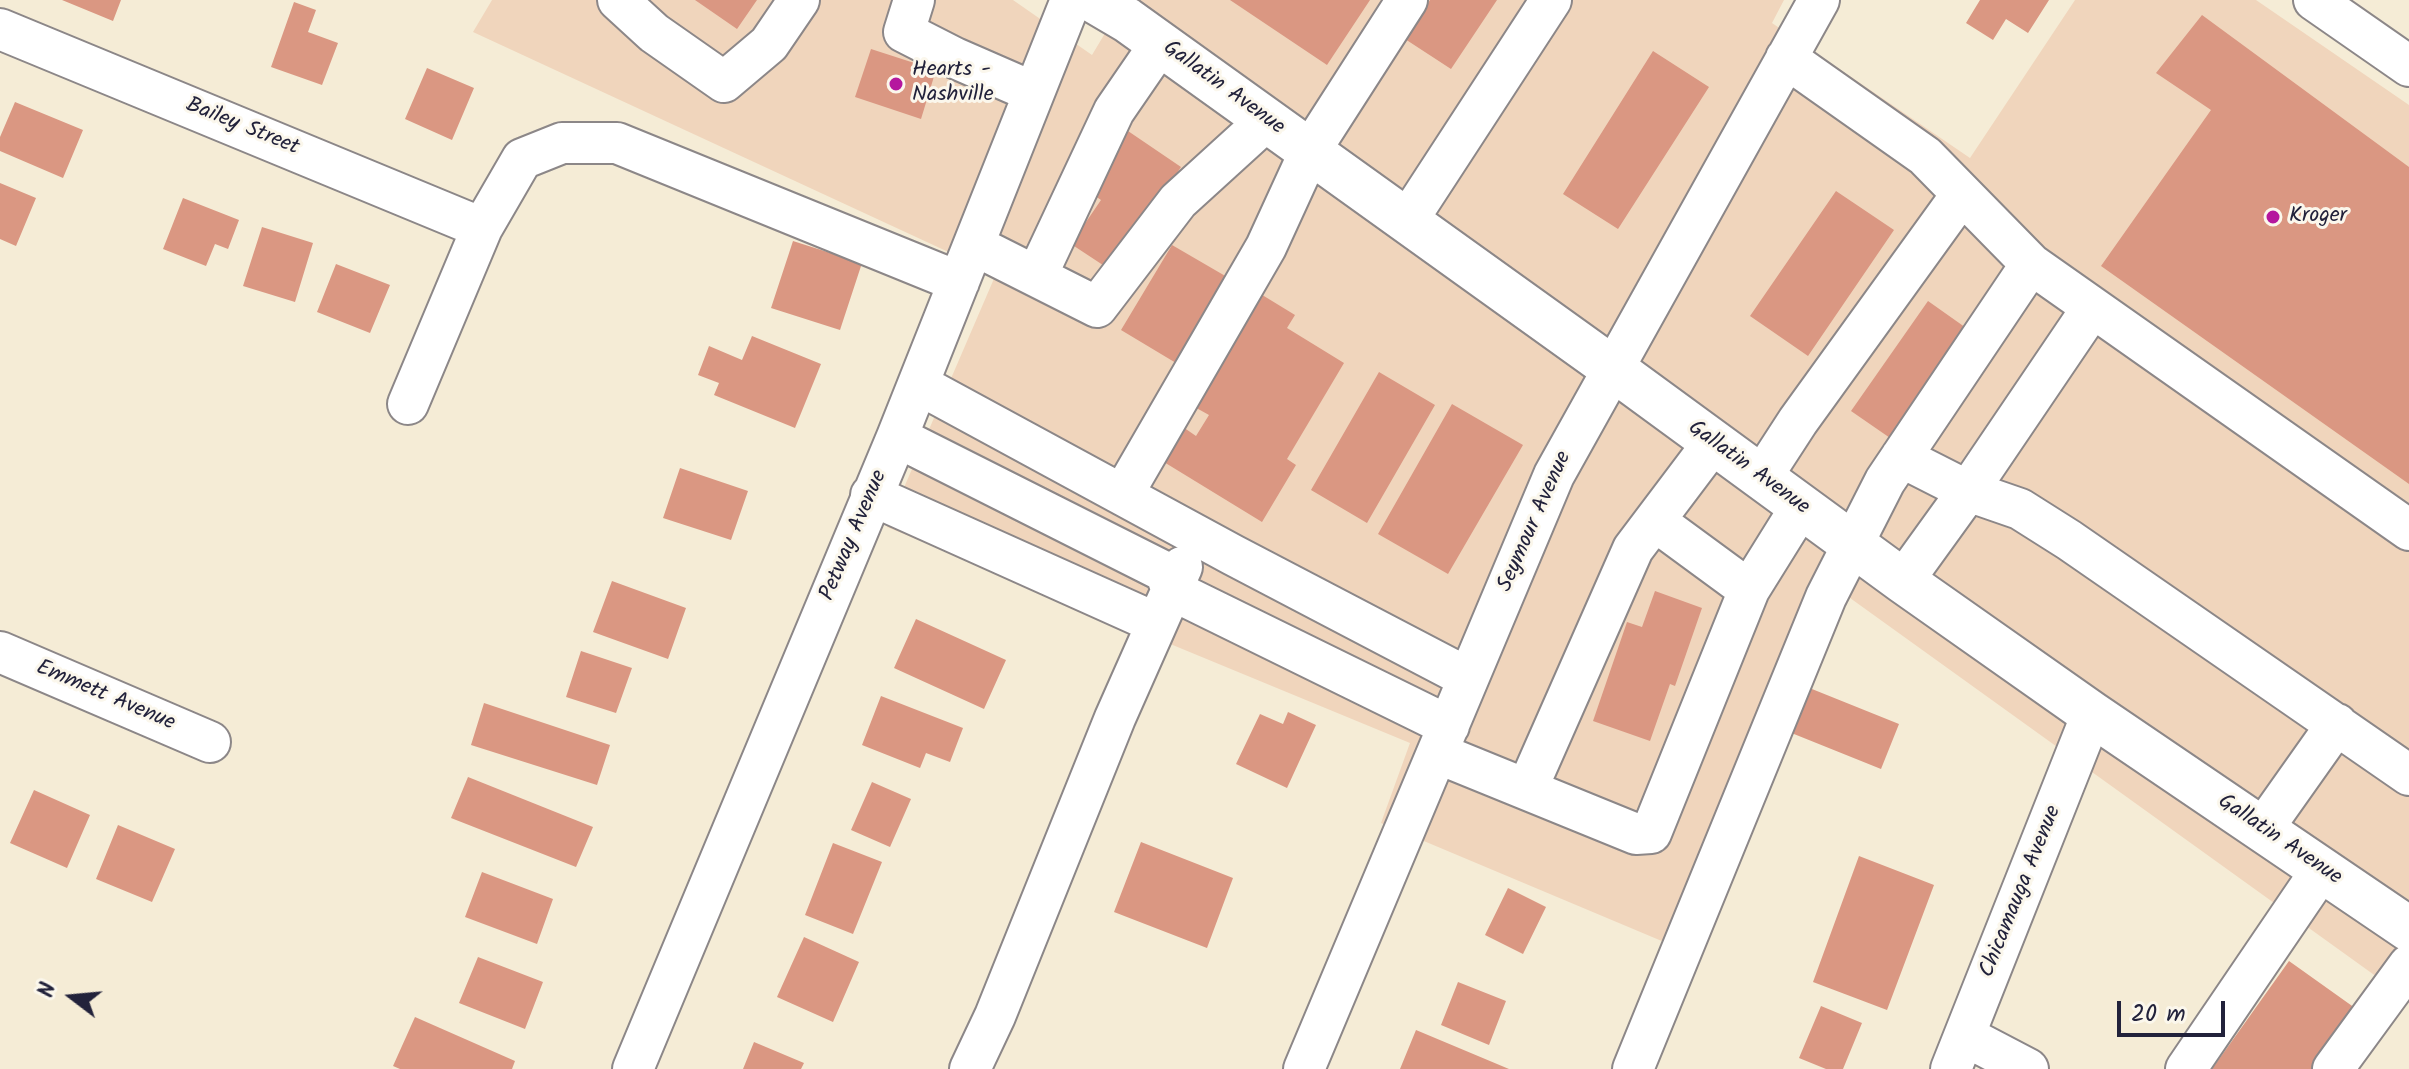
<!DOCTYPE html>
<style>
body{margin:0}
#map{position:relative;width:2409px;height:1069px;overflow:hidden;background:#f5ecd6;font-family:Kalam,sans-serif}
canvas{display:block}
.north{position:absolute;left:32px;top:957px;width:80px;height:80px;-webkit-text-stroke:6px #fbf7ec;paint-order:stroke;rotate:286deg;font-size:22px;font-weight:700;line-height:32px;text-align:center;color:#22223b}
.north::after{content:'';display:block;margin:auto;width:28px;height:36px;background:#22223b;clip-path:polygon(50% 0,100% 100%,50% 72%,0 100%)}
.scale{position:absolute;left:2117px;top:1001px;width:108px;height:36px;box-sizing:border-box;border:4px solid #22223b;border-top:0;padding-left:10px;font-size:24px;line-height:28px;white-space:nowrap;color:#22223b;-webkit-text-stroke:6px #fbf7ec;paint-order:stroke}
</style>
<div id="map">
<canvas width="2409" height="1069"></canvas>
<div class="north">N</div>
<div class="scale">20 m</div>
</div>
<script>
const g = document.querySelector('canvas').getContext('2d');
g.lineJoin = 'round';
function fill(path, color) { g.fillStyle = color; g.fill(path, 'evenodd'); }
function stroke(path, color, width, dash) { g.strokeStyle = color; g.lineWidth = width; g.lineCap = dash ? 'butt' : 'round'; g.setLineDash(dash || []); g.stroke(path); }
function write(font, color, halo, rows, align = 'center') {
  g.font = font + ' Kalam,sans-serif'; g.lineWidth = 6; g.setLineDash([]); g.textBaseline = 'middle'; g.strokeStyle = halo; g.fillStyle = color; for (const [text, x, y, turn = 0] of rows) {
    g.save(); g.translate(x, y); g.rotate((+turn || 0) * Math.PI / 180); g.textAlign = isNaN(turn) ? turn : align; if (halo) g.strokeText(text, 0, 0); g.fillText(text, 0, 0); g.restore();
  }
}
fill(new Path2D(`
 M492 0H1013L1092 55 1125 0H1784L1772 23 1970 158 2075 0H2256L2409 105V1000L1825 580 1676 947 1381 823 1410 743 887 527 996 274 473 32Z`), '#f0d5bc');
fill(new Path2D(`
 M62 0H121L113 21Z
 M695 0H757L737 29Z
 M1230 0H1370L1327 65Z
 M1430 0H1497L1451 69 1405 39Z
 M1980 0H2049L2028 33 2006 19 1993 40 1966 23Z
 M294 2 316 10 308 32 338 43 322 85 271 67Z
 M2202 15 2409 167V484L2101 266 2211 110 2156 73Z
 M871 49 936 70 921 119 855 97Z
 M1653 51 1709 87 1618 229 1563 194Z
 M427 68 474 88 452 140 405 119Z
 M15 102 83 130 63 178 0 151V137Z
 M1128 131 1181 167 1112 271 1071 244 1101 200 1088 191Z
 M0 183 36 198 16 246 0 239Z
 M1836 191 1894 230 1808 356 1750 316Z
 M183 198 239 220 228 249 215 244 206 266 163 249Z
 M262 227 313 243 295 302 243 286Z
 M793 241 862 263 840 330 771 308Z
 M1172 245 1227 277 1176 363 1121 330Z
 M336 264 390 285 370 333 317 312Z
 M1259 293 1295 315 1287 328 1344 363 1287 459 1296 465 1262 522 1159 459 1180 425 1196 436 1209 415 1191 405Z
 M1928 301 1969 330 1893 440 1851 411Z
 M752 336 821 364 795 428 714 395 719 383 698 375 709 346 742 360Z
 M1379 372 1435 405 1367 523 1311 490Z
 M1452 404 1523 445 1448 574 1378 534Z
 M680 468 748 491 731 540 663 518Z
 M612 581 686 608 668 659 593 632Z
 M1655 591 1702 608 1675 686 1670 684 1650 741 1593 721 1627 622 1642 627Z
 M916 619 1006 660 984 709 894 668Z
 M581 651 632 668 616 713 566 697Z
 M1802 685 1899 724 1881 769 1784 730Z
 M881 696 963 728 950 762 926 753 920 768 862 745Z
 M484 703 610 745 597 785 471 745Z
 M1288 712 1316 725 1287 788 1236 764 1260 714 1283 724Z
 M468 777 593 827 576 867 451 818Z
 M872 782 911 799 890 847 851 830Z
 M34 790 90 815 67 868 10 843Z
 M118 825 175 849 152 902 96 879Z
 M1141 842 1233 878 1207 948 1114 912Z
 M833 843 882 862 853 934 805 915Z
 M1859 856 1934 885 1887 1010 1813 982Z
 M482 872 553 899 537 944 465 917Z
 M1508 888 1546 907 1523 954 1485 935Z
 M804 937 859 962 833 1022 777 997Z
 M478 957 543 982 525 1029 459 1003Z
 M2289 961 2362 1013 2325 1069H2212Z
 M1458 982 1506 1001 1489 1045 1441 1025Z
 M1821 1006 1862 1023 1843 1069H1826L1799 1058Z
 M415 1017 515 1061 512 1069H400L393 1066Z
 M1416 1030 1509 1069H1400Z
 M754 1042 804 1063 801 1069H743Z`), '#da9782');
const minor = new Path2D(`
 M618 0 654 33 724 82 769 44 799 0
 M914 0 904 32 955 58 1033 92
 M2314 0 2409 66
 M0 29 482 228
 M1786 58 1925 156 2031 264 2409 530
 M1407 221 1551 0
 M974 245 1097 307 1178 201 1267 120
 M1037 275 1114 111 1160 44
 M2092 308 1968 491 2020 509 2069 540 2409 775
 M918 384 1233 555 1468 678
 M408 404 482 228 522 159 562 143H617L959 282
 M897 437 1165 572 1172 590 1449 726
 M1901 457 1968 491 1903 581
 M1761 478 1798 421 1962 194
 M1123 494 1266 247 1310 151 1407 0
 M871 495 1156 623
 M1655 521 1749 590
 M0 652 210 742
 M1437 753 1636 834 1651 833 1749 590 1800 508
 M1527 789 1633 549 1713 443
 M2262 830 2337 724
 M1965 1036 2028 1069
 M633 1069 897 437 1071 0
 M970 1069 995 1016 1115 718 1182 567
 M1304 1069 1554 475 1819 0
 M1633 1069 1826 597 1885 481 2031 264
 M1951 1069 2092 714
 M2186 1069 2322 869
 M2333 1069 2409 965`);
const major = new Path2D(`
 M1093 0 1127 20 1612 368 1903 581 2092 714 2409 929`);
stroke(minor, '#8c8788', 44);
stroke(major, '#8c8788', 48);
stroke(minor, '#fff', 40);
stroke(major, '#fff', 44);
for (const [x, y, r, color] of [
 [896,84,8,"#b5179e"],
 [2273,217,8,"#b5179e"]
]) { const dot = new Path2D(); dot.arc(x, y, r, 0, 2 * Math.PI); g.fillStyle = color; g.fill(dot); stroke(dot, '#fbf7ec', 3); }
write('22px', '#22223b', '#fbf7ec', [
 ["Hearts -",912,71],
 ["Nashville",912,96],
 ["Kroger",2289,217]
], 'left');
write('22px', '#22223b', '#fbf7ec', [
 ["Gallatin Avenue",1223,89,36],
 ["Bailey Street",242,128,22],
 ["Gallatin Avenue",1748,469,36],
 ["Seymour Avenue",1536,522,-66],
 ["Petway Avenue",855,536,-67],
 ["Emmett Avenue",105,697,23],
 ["Gallatin Avenue",2279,841,34],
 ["Chicamauga Avenue",2022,892,-68]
]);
</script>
